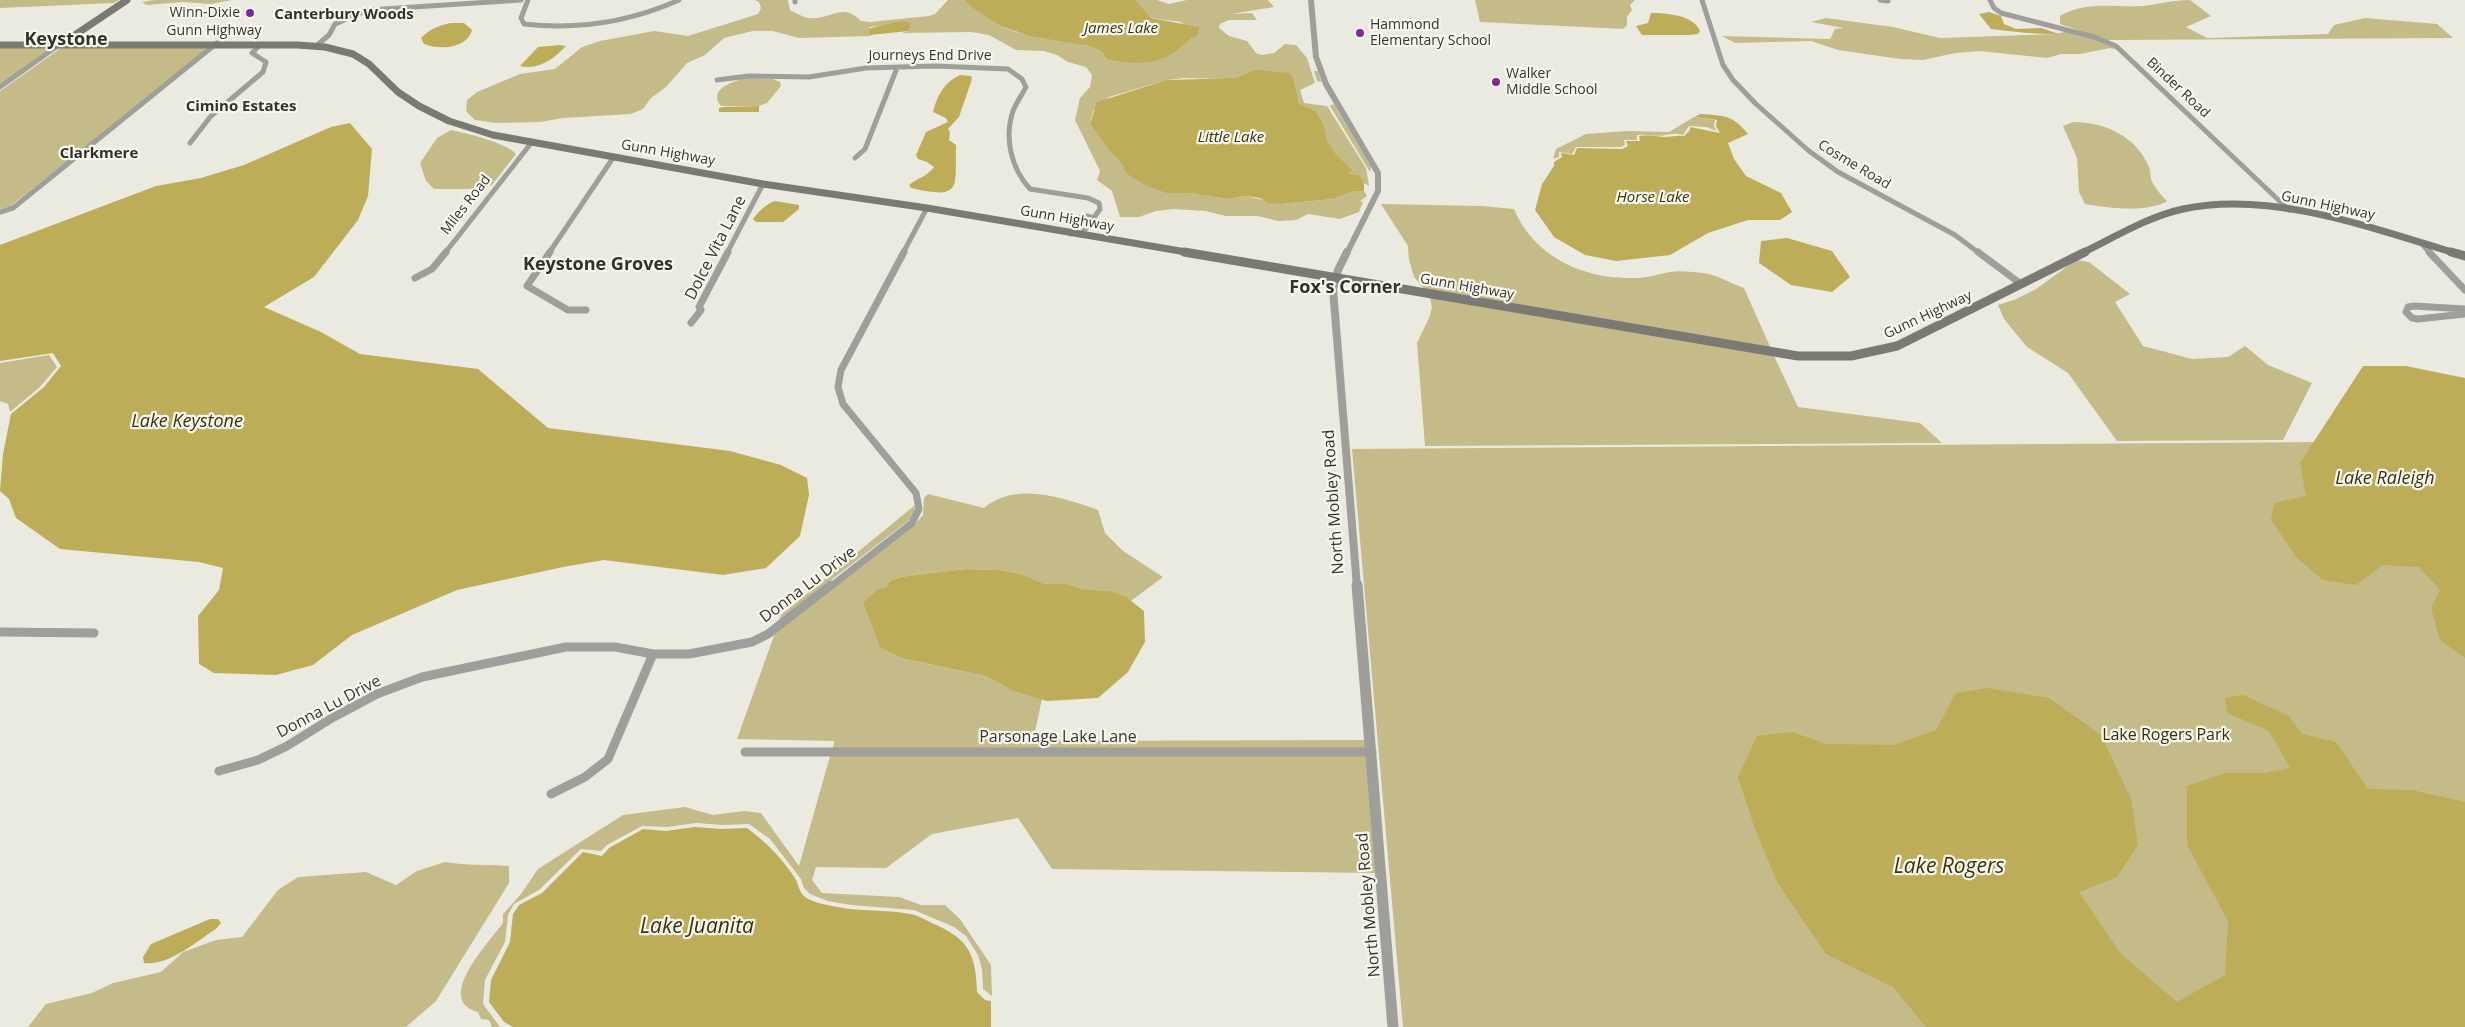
<!DOCTYPE html>
<style>
body{margin:0}
canvas{display:block;background:#ebeae1}
</style>
<canvas width="2465" height="1027"></canvas>
<script>
const g = document.querySelector('canvas').getContext('2d');
g.lineJoin = 'round';
function fill(path, color) { g.fillStyle = color; g.fill(path, 'evenodd'); }
function stroke(path, color, width, dash) { g.strokeStyle = color; g.lineWidth = width; g.lineCap = dash ? 'butt' : 'round'; g.setLineDash(dash || []); g.stroke(path); }
function write(font, color, halo, rows, align = 'center') {
  g.font = font + ' "Open Sans",sans-serif'; g.lineWidth = 4.5; g.setLineDash([]); g.textBaseline = 'middle'; g.strokeStyle = halo; g.fillStyle = color; for (const [text, x, y, turn = 0] of rows) {
    g.save(); g.translate(x, y); g.rotate((+turn || 0) * Math.PI / 180); g.textAlign = isNaN(turn) ? turn : align; if (halo) g.strokeText(text, 0, 0); g.fillText(text, 0, 0); g.restore();
  }
}
fill(new Path2D(`
 M0 0H119L105 9 114 3 0 8Z
 M155 0H232L211 4 183 2 147 5 142 2Z
 M755 0H788L790 10C796 13 802 17 809 18 830 21 842 1 861 21L870 22 929 16 935 14 948 0H964L1000 26 1016 32 1089 46 1103 52 1181 47 1186 41 1197 36 1181 22 1151 18 1136 0H1157L1169 4 1187 0H1268L1274 7 1231 14 1252 13 1257 20H1229L1220 24 1219 28 1229 36 1247 41 1256 53 1262 55 1274 53 1285 44 1296 45 1307 58 1315 83 1300 90 1304 103 1327 106 1366 168 1369 186 1364 183 1360 175 1348 173 1353 170 1336 154 1327 140 1324 125 1316 111 1299 103 1294 80 1185 78 1167 80 1109 97 1093 111 1090 122 1109 151 1119 160 1127 174 1166 193H1190L1227 199 1246 196 1280 204 1333 199 1350 192 1364 191 1367 196 1360 201 1363 202 1359 212 1340 219 1308 214 1296 220 1278 221 1258 216H1226L1206 211 1173 209 1156 211 1139 217H1120L1112 191 1097 180 1100 171 1075 120 1080 98 1090 87 1092 75 1086 67 1068 62 1057 55 1044 51 1016 50 989 35 971 32 902 33 909 31 911 23 870 27 867 30 871 36 799 38 773 31H753L724 38 705 55 687 63 666 87 651 98 643 109 631 114 563 118 540 122 497 123 475 120 466 111 467 100 477 92 520 74 555 69 582 47 600 41 654 31 688 36 758 14 761 8 759 2Z
 M1475 0H1635L1630 5 1632 10 1627 17V25L1623 29 1480 22Z
 M2190 0 2211 16 2186 27 2207 38 2328 34 2334 25 2365 18 2437 24 2453 38 2107 40 2060 24V16C2087 0 2114 8 2143 6 2159 4 2174 0 2190 0Z
 M1826 18 1893 27 1940 38 2057 34C2074 27 2101 40 2118 50L2110 48 2080 54H2061L2047 58 1980 51 1955 53 1923 60 1900 59 1838 50 1811 41 1735 43 1722 36 1830 39 1835 29 1844 28 1811 22Z
 M210 46 178 75 9 207 0 209V91L61 48Z
 M0 47H52L0 86Z
 M1314 71H1318L1322 84 1371 167 1370 172 1330 106 1334 104 1321 82 1317 81Z
 M746 78 773 79 780 82 781 86 767 103 759 106H721C707 89 734 81 746 78Z
 M1694 117 1715 120 1714 126 1717 131 1706 127 1689 126 1683 135C1676 133 1673 134 1666 135 1658 137 1646 134 1637 135V140H1624L1625 145 1621 147H1576L1572 154 1559 152V157L1553 159 1556 149 1586 134 1627 131 1669 132Z
 M2073 122C2105 122 2136 136 2149 167 2151 171 2150 175 2151 179 2154 187 2161 195 2167 201 2149 213 2106 208 2085 204L2079 192 2077 158 2063 126Z
 M451 130C466 133 507 143 516 154L492 185 476 189H434L426 181 420 163 437 138Z
 M1381 204 1482 206 1514 209C1534 258 1586 280 1636 278 1648 278 1659 274 1670 272 1680 270 1694 272 1704 273 1717 275 1732 284 1744 288L1772 351 1427 292 1414 277 1409 260 1408 246Z
 M2076 260 2089 262 2130 294 2115 302 2143 346 2192 359 2228 357 2245 346 2268 365 2312 383 2283 440 2117 441 2068 373 2027 347 2004 319 1998 305 2014 300 2036 289Z
 M1430 297 1774 356 1798 407 1920 423 1942 443 1425 446 1417 343 1429 318 1432 308Z
 M49 355 57 367 40 387 10 412 8 404 0 401V363Z
 M2465 441V1027H1403L1352 449Z
 M928 494 984 508C1016 481 1063 498 1098 510L1105 533 1123 551 1163 577 1131 601 1109 591 1082 589 1067 584H1045L1021 574 999 570 965 569 900 577 890 581 885 588 905 659 986 676 1013 691 1042 699 1033 741 1365 740 1366 748H833L834 741 737 739 775 633 915 524 923 515 924 498Z
 M915 505 914 515 908 521 779 620 781 615Z
 M830 756H1366L1375 873 1052 869 1018 818 932 834 886 868 816 867 812 880 822 893 899 897 921 905H945L960 919 991 965 992 996 983 989 982 969 978 955 966 936 954 927 914 910 851 905 828 901 810 894 804 888 801 879 770 839 749 824 722 825 696 823 667 827 642 826 607 845 601 851 581 849 539 890 514 904 508 915 505 942 485 980 483 1004 500 1027H492L489 1020 481 1019 478 1012C433 1000 490 941 503 923V914L521 894 538 869 623 815 685 807 713 815 744 811 761 813 799 866Z
 M445 862C467 866 487 864 509 866V883L436 1001 406 1027H28L46 1004 92 993 113 983 161 972 183 952 216 940 242 937 278 890 298 877 366 872 396 885 417 871Z`), '#c4bb89');
fill(new Path2D(`
 M964 0H1136L1151 18 1199 27 1197 36C1189 39 1187 42 1181 47 1161 66 1131 65 1107 59L1103 52 1089 46 1030 36 1000 26 973 8Z
 M1989 12 2001 16 2004 24 2016 29 2041 28 2059 34C2036 34 2014 32 1991 29L1979 14Z
 M1651 13C1666 13 1694 15 1700 31L1698 34 1690 35H1642L1636 26 1648 23Z
 M901 21 911 23 909 31 870 35 867 29Z
 M450 23H464L472 30C467 49 439 50 424 44L421 38C430 29 438 26 450 23Z
 M560 45 566 46C555 58 538 71 520 66L538 47Z
 M1256 70 1290 73 1294 80 1299 103 1316 111 1324 125 1327 140 1336 154 1353 170 1348 173 1360 175 1364 183V191L1350 192 1333 199 1280 204 1268 203 1260 198 1246 196 1227 199 1190 193H1166L1145 185 1127 174 1119 160 1109 151 1090 123 1097 102 1167 80 1236 78Z
 M960 75 971 76 972 79 959 117 948 129 950 132 949 140 956 145C955 188 963 200 911 188L909 185C917 178 927 177 934 167L927 162 918 159 916 155 926 132 948 122 946 118 933 112C937 96 944 82 960 75Z
 M759 106V112H719V108L724 107Z
 M1700 114C1724 116 1732 114 1748 134L1728 143 1734 159 1746 176 1781 193 1792 212 1780 220H1748L1708 233 1670 255 1616 261 1585 255 1554 237 1535 210 1542 184 1554 166V162L1562 157 1561 153 1574 155 1577 148 1622 149 1628 146 1626 141H1640L1639 136C1648 135 1655 136 1664 137 1671 137 1676 135 1684 136L1690 130V127L1720 133 1716 126 1717 120 1695 117Z
 M350 123 372 149 368 196 358 220 314 277 264 307 321 332 360 354 478 369 548 428 730 451 781 465 807 478 809 495 800 536 766 568 723 575 604 560 563 567 457 590 352 635 313 665 276 675 214 673 199 664 198 616 219 590 223 568 199 562 60 549 16 518 9 499 0 491 3 454 11 414 44 387 61 366 53 353 0 361V245L156 186 201 178 244 165 331 127Z
 M775 201 799 205V209L783 222H756L753 219C759 211 766 204 775 201Z
 M1787 238 1832 251 1850 277 1832 292 1791 285 1759 263 1761 241Z
 M2363 366H2406L2465 378V658L2440 640 2431 608 2440 590 2419 567 2383 565 2356 585 2323 580 2297 558 2271 520 2274 503 2306 496 2300 463Z
 M965 569 999 570 1021 574 1045 584H1067L1082 589 1109 591 1126 597 1144 611 1145 642 1128 672 1098 698 1047 701 1013 691 986 676 905 659 880 647 863 602 879 589 885 588 890 581 900 577Z
 M1987 688 2049 698 2101 735 2131 799 2138 845 2117 877 2079 892 2120 953 2177 1002 2225 975 2228 921 2187 845V786L2225 773H2265L2290 768 2269 731 2227 713 2225 698 2243 695 2289 716 2302 734 2336 742 2368 789 2412 790 2465 802V1027H1926L1893 987 1826 954 1777 882 1754 826 1738 777 1757 736 1792 732 1827 744 1893 745 1936 730 1956 693Z
 M695 827 721 829 747 828C766 842 784 860 796 880 799 886 799 892 805 897 813 903 828 905 837 907 861 912 886 909 910 914 918 915 927 921 934 924 969 939 976 955 977 992L985 1000 991 1001V1027H513L504 1022 489 1002 491 980 510 942 513 914 519 905 542 893 583 852 602 856 609 848 643 829 666 831Z
 M210 919H218L221 923 217 928C197 941 170 966 144 963L143 957 151 944Z`), '#bdad58');
stroke(new Path2D(`
 M528 0 521 18 524 24C578 30 630 22 679 0
 M795 0V2
 M1702 0 1723 65 1733 80 1756 104 1809 151 1838 172 1955 235 1979 253
 M1880 0 1888 1
 M1990 0 1994 8 2001 13 2094 37 2116 46 2289 210
 M316 46 329 35 335 24 368 10 521 0
 M717 80 749 76 809 77 866 68 935 66 1008 69 1022 79 1026 87C1022 95 1016 103 1013 111 1004 138 1011 168 1030 189L1088 198 1099 203 1100 209 1091 222
 M0 87 59 45
 M190 143 211 116 263 72 266 62 252 53 260 45
 M855 158 865 149 897 68
 M0 212 13 208 217 43
 M1070 234 1074 228 1075 218 1087 216 1094 218
 M1080 235 1090 224
 M2421 243 2430 253
 M445 253 532 142
 M549 253 613 158
 M727 253 763 184
 M903 253 927 208`), '#9e9e9a', 5);
stroke(new Path2D(`
 M550 252 527 286 568 310H586
 M1978 252 2021 284
 M2429 252 2465 290
 M415 278 432 269 446 252
 M2465 309 2414 306 2408 307 2406 312 2412 318 2418 319 2465 314
 M691 323 701 310 699 307 728 252
 M830 587 912 523 919 509 916 493 843 404 838 387 841 370 904 252`), '#9e9e9a', 7);
stroke(new Path2D(`
 M0 632 94 633
 M745 752H1372
 M219 771 258 760 287 746 332 718 377 694 422 677 566 647H615L653 654H689L752 642 768 634 831 585
 M551 794 585 777 608 759 653 654`), '#9e9e9a', 9);
stroke(new Path2D(`
 M1311 0 1316 57 1326 84 1378 173V191L1347 253`), '#9e9e9a', 6);
stroke(new Path2D(`
 M1347 252 1338 270 1333 289 1357 587`), '#9e9e9a', 8);
stroke(new Path2D(`
 M1357 585 1393 1027`), '#9e9e9a', 11);
stroke(new Path2D(`
 M0 45H297L325 47 353 54 369 64 398 92 419 106 449 121 493 135 763 184 927 208 1192 253
 M60 45 127 0
 M2082 253C2115 237 2147 217 2183 209 2270 190 2372 228 2455 253`), '#7a7974', 7);
stroke(new Path2D(`
 M1184 252 1798 356H1851L1897 346 2085 252
 M2451 252 2465 256`), '#7a7974', 9);
for (const [x, y, r, color] of [
 [250,13,5,"#7f2897"],
 [1360,33,5,"#7f2897"],
 [1496,82,5,"#7f2897"]
]) { const dot = new Path2D(); dot.arc(x, y, r, 0, 2 * Math.PI); g.fillStyle = color; g.fill(dot); stroke(dot, '#f8f7ee', 2); }
write('14px', '#353531', '#f8f7ee', [
 ["Winn-Dixie",240,13,"right"],
 ["Hammond",1370,25],
 ["Elementary School",1370,41],
 ["Walker",1506,74],
 ["Middle School",1506,90]
], 'left');
write('14px', '#353531', '#f8f7ee', [
 ["Gunn Highway",214,31],
 ["Journeys End Drive",930,56],
 ["Binder Road",2178,88,43],
 ["Gunn Highway",668,153,10],
 ["Cosme Road",1854,165,31],
 ["Miles Road",466,205,-52],
 ["Gunn Highway",2328,206,12],
 ["Gunn Highway",1067,219,10],
 ["Gunn Highway",1467,287,10],
 ["Gunn Highway",1928,315,-25]
]);
write('bold 15px', '#32312a', '#f8f7ee', [
 ["Canterbury Woods",344,15],
 ["Cimino Estates",241,107],
 ["Clarkmere",99,154]
]);
write('italic 15px', '#39320c', '#f8f7ee', [
 ["James Lake",1121,29],
 ["Little Lake",1231,138],
 ["Horse Lake",1653,198]
]);
write('16px', '#353531', '#f8f7ee', [
 ["Dolce Vita Lane",716,248,-63],
 ["North Mobley Road",1334,502,-94],
 ["Donna Lu Drive",808,585,-37],
 ["Donna Lu Drive",329,707,-28],
 ["Parsonage Lake Lane",1058,737],
 ["North Mobley Road",1369,905,-95]
]);
write('16px', '#362f09', '#f8f7ee', [
 ["Lake Rogers Park",2166,735]
]);
write('bold 18px', '#32312a', '#f8f7ee', [
 ["Keystone",66,40]
]);
write('bold 18px', '#32312a', '#f8f7ee', [
 ["Keystone Groves",598,265],
 ["Fox's Corner",1345,288]
]);
write('italic 18px', '#39320c', '#f8f7ee', [
 ["Lake Keystone",187,422],
 ["Lake Raleigh",2385,479]
]);
write('italic 21px', '#39320c', '#f8f7ee', [
 ["Lake Rogers",1949,867],
 ["Lake Juanita",697,927]
]);
</script>
